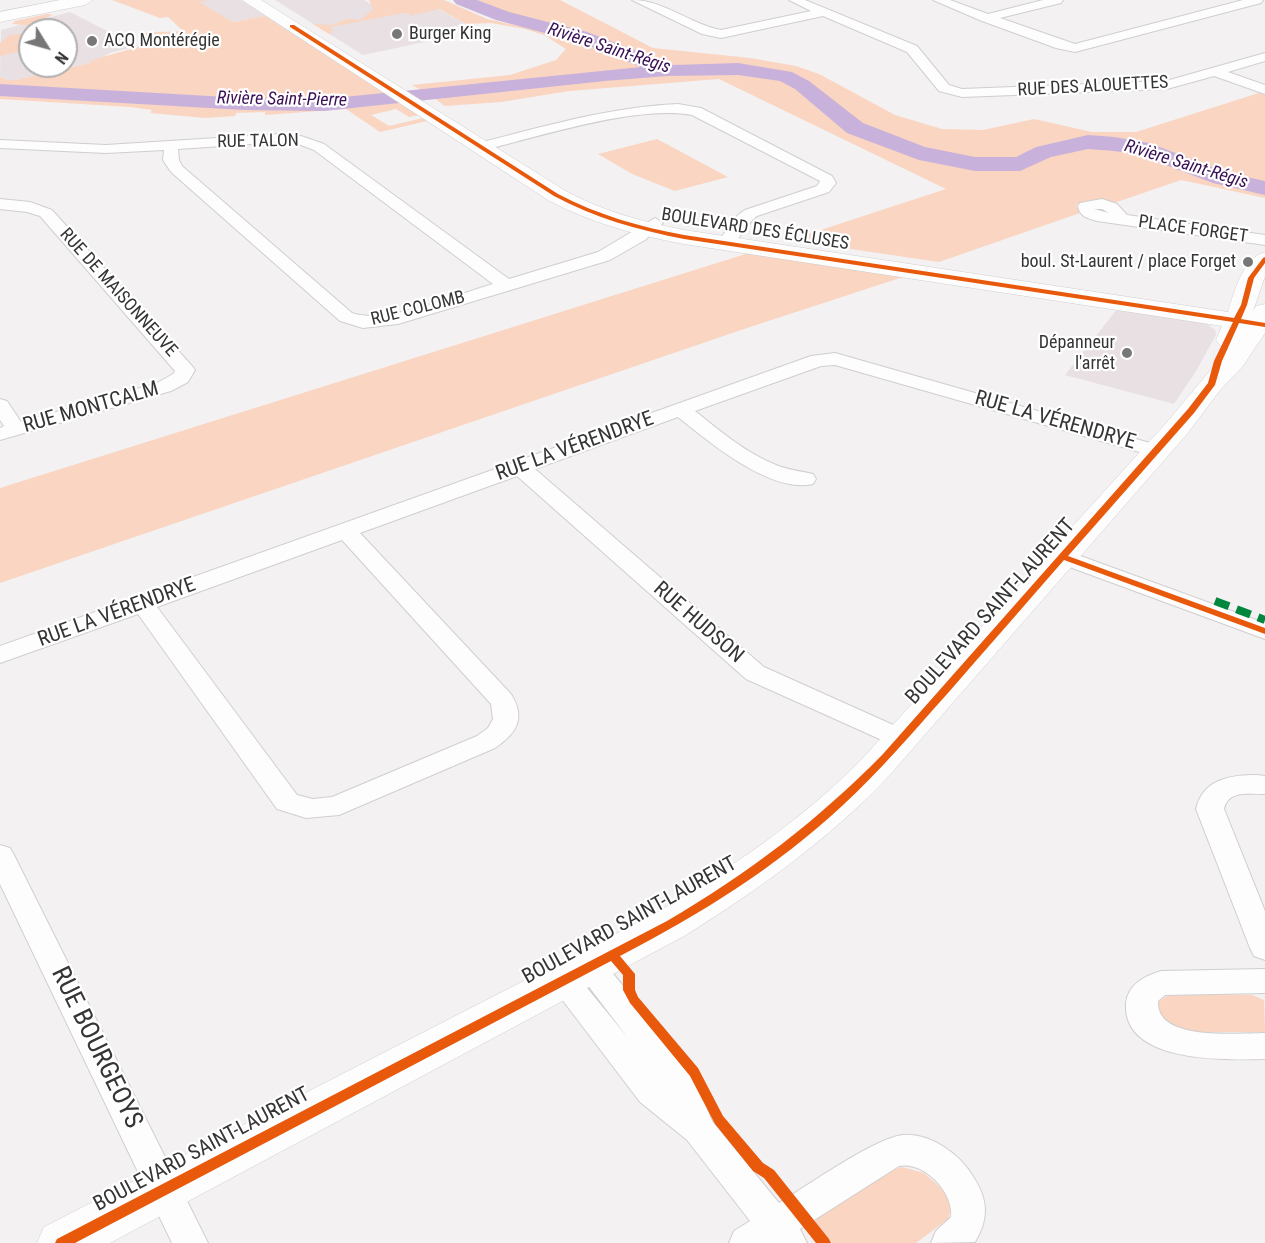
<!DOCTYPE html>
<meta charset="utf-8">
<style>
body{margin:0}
#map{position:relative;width:1265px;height:1243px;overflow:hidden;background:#f3f1f2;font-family:"Roboto Condensed",sans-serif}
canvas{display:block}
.north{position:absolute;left:18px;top:18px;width:60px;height:60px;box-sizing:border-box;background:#fff;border:2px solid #afaeae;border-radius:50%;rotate:127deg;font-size:16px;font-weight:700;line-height:24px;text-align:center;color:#363535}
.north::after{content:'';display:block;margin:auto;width:21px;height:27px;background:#787777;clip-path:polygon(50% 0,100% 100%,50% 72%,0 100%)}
</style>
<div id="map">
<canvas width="1265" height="1243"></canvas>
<div class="north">N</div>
</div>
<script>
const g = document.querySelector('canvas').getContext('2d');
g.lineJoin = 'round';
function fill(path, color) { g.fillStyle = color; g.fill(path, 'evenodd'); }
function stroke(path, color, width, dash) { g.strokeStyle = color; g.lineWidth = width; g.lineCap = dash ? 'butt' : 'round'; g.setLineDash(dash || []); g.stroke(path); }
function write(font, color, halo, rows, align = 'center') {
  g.font = font + ' "Roboto Condensed",sans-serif'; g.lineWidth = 4.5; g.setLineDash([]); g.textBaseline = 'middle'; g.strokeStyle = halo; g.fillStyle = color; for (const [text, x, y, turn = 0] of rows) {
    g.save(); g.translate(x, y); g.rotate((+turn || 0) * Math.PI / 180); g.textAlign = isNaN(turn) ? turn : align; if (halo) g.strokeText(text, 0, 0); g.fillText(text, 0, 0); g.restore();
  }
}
fill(new Path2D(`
 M206 0H240L265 16 233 22 197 2Z
 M275 0H364L390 15 434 7 466 24 441 29 453 36 363 55Z
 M70 12 137 46 110 53 91 63 16 80H7L0 77 1 30ZM30 30H66V66H30Z
 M1118 308 1207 324 1215 330 1216 335 1196 371 1174 404 1065 375Z`), '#e8e0e3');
fill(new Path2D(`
 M112 0H208L199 2 233 22 265 16 387 95 298 101 254 100 0 86V77L7 80H16L90 63 89 62C106 54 137 50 149 41L140 33 183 31 168 17 160 18Z
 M369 0H444L487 19 592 42 630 61 654 68 656 71 421 90 412 85 510 75 556 60 566 49 544 35 525 29 491 23 466 24 439 9 409 16 410 13H404L331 27 333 32 329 34 313 24 332 25 347 19 361 20 373 9Z
 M473 0H560L653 48 750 58 796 66 819 74 895 115 942 129 983 130 1034 119 1092 132H1136L1265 91V184L1201 167 1144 146 1090 138H1076L1037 147 1016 161 979 162 916 150 852 123 806 83 779 72 739 66 673 68 658 60 643 58 616 44 561 26 497 11Z
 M47 14 53 15 43 19 48 24 46 27 12 24 15 21Z
 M20 34 30 39V49L0 56V43L10 35Z
 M719 71C745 71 775 70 797 85 809 93 813 105 829 113L828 117 832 119 881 143 955 164 978 168H1014L1035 163 1074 148 1115 147 1133 150 1199 176 1265 192V198L1181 180 1114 203 1085 201 1076 205 1080 213 939 262 790 240 946 189 719 79 569 91 501 102 445 106 430 95 466 91 514 90 603 76 624 78Z
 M0 92 74 94 261 106H306L394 100 419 115 409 117 396 109 371 115 389 126 423 118 427 121 380 132 346 109 265 115V112L236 113 235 116 205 118 150 113 152 110 130 107 0 99Z
 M657 139 728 177 675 191 632 174 598 154Z
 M752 252 906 276 744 329 0 583V488Z
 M1176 993 1252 995 1264 1000 1265 1032H1187L1166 1024 1156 1008C1160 998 1166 996 1176 993Z
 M902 1167 924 1173 939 1186 948 1198 951 1208 948 1219 916 1243H832L815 1222 818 1218 894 1169Z`), '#fad5c1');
fill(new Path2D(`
 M453 0H477L509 12 587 32 674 65 738 63 792 72 809 81 863 123 925 147 975 157H1016L1036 147 1088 135 1114 137 1149 143 1228 173 1265 181V195L1213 183 1137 154 1114 151 1088 149 1051 157 1020 171H975L919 160 847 133 795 89 780 81 738 75 667 76 605 81 324 111 244 110 0 96V84L244 98 324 99 641 67 582 43 496 20 456 4Z`), '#c8b2dc');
const street = new Path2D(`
 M632 0C664 0 690 24 721 30L811 11 789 0H805L917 46 949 85 962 89 1166 81 1265 53V61L1228 72 1265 85V94L1214 76 1167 89 962 97 939 91 907 52 823 16 721 38 702 34Z
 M933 0H950L988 14 1043 0H1063L1061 3 1000 18 1075 44 1243 0H1263L1261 3 1075 52 1056 48 982 21Z
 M678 104 701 108 832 176 836 183 829 192 757 216C745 225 738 245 725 248L717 243 738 215 745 210 817 186 820 181 692 115C634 105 539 137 480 151L473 147 475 144C542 127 609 107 678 104Z
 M281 134 301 136 324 144 509 279 598 252 655 218 663 223 645 240 610 260 398 324 363 328 340 321 171 172 163 160 164 150 106 153 0 148V140L106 145ZM281 142 298 144 314 150 493 284C458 294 386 325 352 313L182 166 179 160 178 149Z
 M0 199 30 202 52 210 192 366 195 370 188 382 171 391 0 440V428L4 426 0 420V399L7 401 21 422 157 383 173 374 175 371 40 216 27 212 0 209Z
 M1102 199 1117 204 1127 215 1265 235V245L1097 221C1087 218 1080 217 1078 206L1080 203ZM1094 209H1102L1109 213Z
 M835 353 1164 447 1167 451 1164 455 1157 457 835 365 821 366 695 411C720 431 746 453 776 465 788 470 800 471 813 474L816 479 813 484C771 494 709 442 678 417L535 469 764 667 911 733 915 739 911 745 902 748 893 745 746 679 517 476 360 533 511 694C526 718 517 733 495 748L339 815 306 818 277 809 138 614 0 663V646L811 356ZM342 540 491 704 493 719 488 728 477 736 332 797 313 799 297 795 157 607Z
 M1064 550 1265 623V639L1056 562 1053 557 1056 552Z
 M1257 775 1265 776V794C1249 794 1228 790 1224 809L1265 911V960L1254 956 1250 948 1196 809C1203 779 1230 775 1257 775Z
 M0 845 10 848 14 855 208 1243H172L0 884Z
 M589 955 600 958 690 1067 712 1121 779 1203C806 1187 874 1138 903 1135 931 1133 961 1155 974 1178 988 1200 989 1219 975 1242L931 1243 936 1231 951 1217C954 1192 924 1161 899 1166L800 1229 807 1243H729L734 1231 750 1221 687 1140 640 1102 548 981 552 972 563 969 574 972 628 1038 574 967 578 958Z
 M1265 969V993L1165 995 1158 1001C1155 1042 1239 1033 1265 1033V1059C1227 1060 1122 1064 1126 1003 1128 984 1145 976 1161 971Z`);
const secondary = new Path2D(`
 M242 0H261L564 190C602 211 642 222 684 230L1228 312C1234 292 1243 258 1265 252V276L1253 311 1256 306 1265 304V333L1243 366 1221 389 1187 434 888 777C828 840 759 889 686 935L110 1243H37L44 1227 656 913C731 868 801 821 862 759L1167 422 1229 348 1220 345 1216 340 1222 326 684 244C636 235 591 223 548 200Z`);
const highway = new Path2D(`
 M60 0H93L85 5 0 22V12Z`);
stroke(street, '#d0cecf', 2);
stroke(secondary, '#d0cecf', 1);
stroke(highway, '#d0cecf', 1);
fill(street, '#fdfdfd');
fill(secondary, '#fdfdfd');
fill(highway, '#fdfdfd');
stroke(new Path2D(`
 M1215 601 1265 620`), '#00873e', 8, [15, 8]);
fill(new Path2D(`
 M290 25H294L558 194C598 215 640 227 684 235L1234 318 1241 305 1248 278 1263 258 1265 257V263L1254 278 1247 305 1241 319 1265 323V327L1239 323 1222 361 1215 385 1194 413 1068 556 1265 628V634L1064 560C1025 605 986 649 948 693 913 732 880 771 842 806 775 868 701 914 620 956L635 974V990L638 997 698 1068 723 1116 763 1163 774 1170 829 1239 831 1243H816L764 1178 753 1171 715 1124 690 1076 630 1003 623 990V975L611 961 75 1243H55L57 1239 667 921C749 873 817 821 883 754L1188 409 1208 383 1214 361 1233 322 684 239C638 230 595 218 554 196L290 27Z`), '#e8590c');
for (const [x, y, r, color] of [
 [397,34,6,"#787777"],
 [92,41,6,"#787777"],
 [1248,262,6,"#787777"],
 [1127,353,6,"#787777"]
]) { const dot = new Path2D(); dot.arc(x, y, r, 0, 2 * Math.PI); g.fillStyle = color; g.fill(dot); stroke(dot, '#fff', 2); }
write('18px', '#363535', '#fff', [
 ["Burger King",409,34],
 ["ACQ Montérégie",104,41],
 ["boul. St-Laurent / place Forget",1236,262,"right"],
 ["Dépanneur",1115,343,"right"],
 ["l'arrêt",1115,364,"right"]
], 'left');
write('italic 18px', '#3a1056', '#fff', [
 ["Rivière Saint-Régis",609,49,18],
 ["Rivière Saint-Pierre",282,100,1],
 ["Rivière Saint-Régis",1186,165,17]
]);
write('18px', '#363535', '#fff', [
 ["RUE DES ALOUETTES",1093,87,-3],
 ["RUE TALON",258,142,-1],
 ["BOULEVARD DES ÉCLUSES",755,230,9],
 ["PLACE FORGET",1193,230,8],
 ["RUE DE MAISONNEUVE",118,293,48],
 ["RUE COLOMB",418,309,-14]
]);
write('21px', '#363535', '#fff', [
 ["RUE MONTCALM",91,408,-16],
 ["RUE LA VÉRENDRYE",1055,421,16],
 ["RUE LA VÉRENDRYE",575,447,-20],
 ["BOULEVARD SAINT-LAURENT",991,612,-48],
 ["RUE LA VÉRENDRYE",117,613,-20],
 ["RUE HUDSON",698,623,41],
 ["BOULEVARD SAINT-LAURENT",630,921,-29],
 ["BOULEVARD SAINT-LAURENT",202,1150,-28]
]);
write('26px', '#363535', '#fff', [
 ["RUE BOURGEOYS",96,1048,64]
]);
</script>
